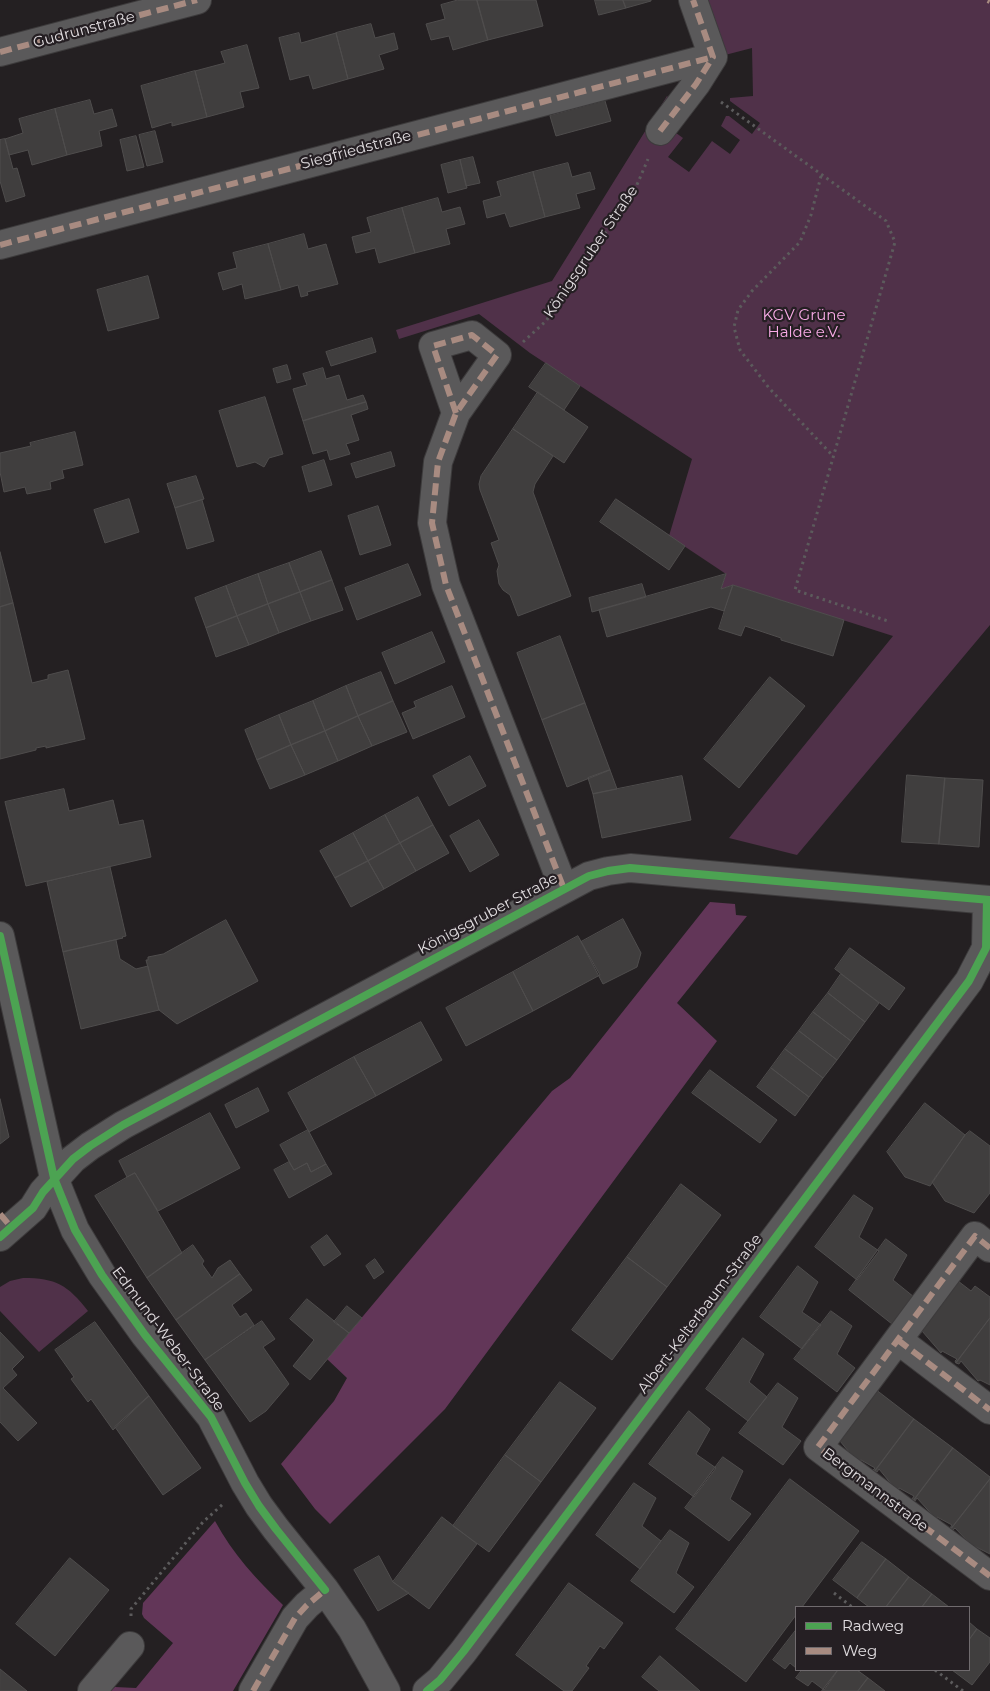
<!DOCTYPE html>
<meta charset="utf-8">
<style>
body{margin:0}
#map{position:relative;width:990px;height:1691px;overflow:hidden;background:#242022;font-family:Montserrat,sans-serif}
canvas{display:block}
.legend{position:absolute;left:795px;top:1606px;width:175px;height:65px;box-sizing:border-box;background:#251f23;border:1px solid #706b6e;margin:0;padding:6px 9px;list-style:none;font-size:15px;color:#e0dcdf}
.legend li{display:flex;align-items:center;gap:10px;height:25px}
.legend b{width:25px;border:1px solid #706b6e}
</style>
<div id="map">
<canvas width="990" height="1691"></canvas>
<ul class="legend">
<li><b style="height:6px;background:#4ca352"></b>Radweg</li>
<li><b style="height:6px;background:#a88b81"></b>Weg</li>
</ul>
</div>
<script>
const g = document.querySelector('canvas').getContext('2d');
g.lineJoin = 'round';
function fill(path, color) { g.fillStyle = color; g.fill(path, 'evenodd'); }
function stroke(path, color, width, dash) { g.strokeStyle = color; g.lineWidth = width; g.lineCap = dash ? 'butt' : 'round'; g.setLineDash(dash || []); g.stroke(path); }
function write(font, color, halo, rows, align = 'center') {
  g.font = font + ' Montserrat,sans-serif'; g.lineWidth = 4.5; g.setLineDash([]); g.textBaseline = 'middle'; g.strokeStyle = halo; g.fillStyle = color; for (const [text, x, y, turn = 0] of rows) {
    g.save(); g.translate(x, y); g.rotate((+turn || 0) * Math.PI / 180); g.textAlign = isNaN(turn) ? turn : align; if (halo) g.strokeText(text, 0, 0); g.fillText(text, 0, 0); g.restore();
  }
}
fill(new Path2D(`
 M705 0H990V625L797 855 729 838 893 636 733 585 721 589 726 574 669 536 692 459 530 353 479 314 399 339 396 330 552 281 667 96 669 98 661 122 683 138 668 157 689 172 712 141 730 154 740 140 721 126 726 116H729L752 134 760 123 730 101V98L753 96 752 48 725 55Z
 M23 1278C56 1278 68 1285 88 1311L39 1352 0 1311V1287L10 1281Z`), '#503149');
fill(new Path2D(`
 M710 902 735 904 736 915 747 916 677 1003 717 1041 445 1409 330 1524 315 1509 281 1464 334 1401 347 1378 327 1359 552 1091 570 1078Z
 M215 1521C233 1554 256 1579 283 1605L233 1691H108L115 1687 136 1688 173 1643 144 1618 142 1614 143 1603Z`), '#623658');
const building = new Path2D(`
 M458 0H477L488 40 453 50 449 36 431 40 426 24 445 19 441 5Z
 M477 0H536L543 26 488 40Z
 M595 0H623L626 8 599 15Z
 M623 0H651V1L626 8Z
 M371 24 375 38 394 33 398 49 379 55 384 69 348 79 336 33Z
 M299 33 301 43 336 33 348 79 313 89 309 75 290 80 279 38Z
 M247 45 259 88 240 92 244 107 207 117 195 71 225 63 221 52Z
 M195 71 207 117 172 126V122L152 128 141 86Z
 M90 100 94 114 112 109 117 126 99 131 102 146 67 155 55 109Z
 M605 101 611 121 556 136 550 116Z
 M55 109 67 155 32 165 28 150 9 155 5 139 23 133 19 119Z
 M155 131 163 162 147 166 139 135Z
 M136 136 144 167 127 171 120 140Z
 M5 139 13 169 17 168 25 196 6 202 0 181V140Z
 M473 157 480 183 466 186 460 160Z
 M460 160 467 188 448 193 441 165Z
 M568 163 572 177 590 172 595 189 576 194 580 208 545 217 533 172Z
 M533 172 545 217 510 227 505 213 487 218 483 201 501 196 497 182Z
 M438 198 442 212 460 207 465 224 446 229 450 244 415 253 402 208Z
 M402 208 415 253 379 263 375 248 356 253 352 237 371 232 367 218Z
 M304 234 308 249 326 244 338 284 307 292 308 295 301 297 298 285 281 290 268 244Z
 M268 244 281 290 245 299 242 284 223 290 218 273 237 268 233 253Z
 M148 276 159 318 108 331 97 290Z
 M372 338 376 352 331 366 326 352Z
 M546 363 580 386 564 410 529 387Z
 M287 365 291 379 277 383 273 369Z
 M323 368 326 379 339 375 347 400 363 395 366 402 303 421 293 389 307 385 303 374Z
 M538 392 588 427 564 463 513 429Z
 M265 397 283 454 269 458 264 467 255 462 237 467 219 411Z
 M366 402 368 409 351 415 359 440 346 444 350 454 330 460 327 450 313 454 303 421Z
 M513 429 553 456 535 484 533 492 571 596 518 616 510 595 503 590 499 584 497 571 499 565 491 543 499 540 480 490 479 484 481 476Z
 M75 432 83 465 62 470 64 478 50 482 51 489 27 494 25 487 4 492 0 472V453L31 446 30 443Z
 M391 452 395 466 356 478 351 464Z
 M324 460 332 485 309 492 302 467Z
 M196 476 204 499 175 508 167 484Z
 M129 499 139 532 105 543 94 510Z
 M616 499 685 546 669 570 600 522Z
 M202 500 214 541 187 549 175 508Z
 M378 506 391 545 360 555 348 516Z
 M321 551 332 580 300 592 289 563Z
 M0 552 13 603 0 607Z
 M289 563 300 592 268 604 258 574Z
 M408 564 421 595 357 620 345 588Z
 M258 574 268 604 237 616 226 586Z
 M726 574 721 589 733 585 724 611 711 607 607 637 599 610Z
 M332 580 343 610 311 621 300 592Z
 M642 584 646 597 592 612 589 598Z
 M733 585 844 620 833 656 781 640V638L745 626 741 636 719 629Z
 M226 586 237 616 206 628 195 598Z
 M300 592 311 621 279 633 268 604Z
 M13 603 32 683 48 679V675L68 670 85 739 46 748V746L36 748V750L0 759V607Z
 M268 604 279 633 249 645 237 616Z
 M237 616 249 645 216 657 206 628Z
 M432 632 445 662 395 684 382 653Z
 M560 636 585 703 542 720 517 653Z
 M381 672 393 701 358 716 346 686Z
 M770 677 805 706 739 788 704 759Z
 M346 686 358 716 325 731 313 701Z
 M452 686 465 717 413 739 402 713 416 707 414 702Z
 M313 701 325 731 291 745 279 715Z
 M393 701 407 732 372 746 358 716Z
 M585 703 610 770 567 787 542 720Z
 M279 715 291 745 257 760 245 730Z
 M358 716 372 746 338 761 325 731Z
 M325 731 338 761 305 775 291 745Z
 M291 745 305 775 270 789 257 760Z
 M470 756 486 786 449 806 433 776Z
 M610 770 617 789 593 794 588 778Z
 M907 775 945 778 939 844 902 842Z
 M682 776 691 820 602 838 593 794Z
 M945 778 983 780 979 847 939 844Z
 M64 789 69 811 113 800 119 825 143 820 151 857 26 886 5 802Z
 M418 797 433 825 400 843 385 815Z
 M385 815 400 843 368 861 353 833Z
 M479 820 499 855 470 872 450 836Z
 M433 825 449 853 416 871 400 843Z
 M353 833 368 861 335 878 320 851Z
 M400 843 416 871 384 889 368 861Z
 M368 861 384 889 351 907 335 878Z
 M110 867 126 936 122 937 123 938 63 952 47 882Z
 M623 919 641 953 637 967 603 984 581 942Z
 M226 920 258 981 177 1024 159 1010 146 960H148V957L163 954Z
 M578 936 600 975 533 1011 513 972Z
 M116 940 120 959 136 969 148 966 159 1010 81 1029 63 952Z
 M850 948 905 988 889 1010 835 969Z
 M513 972 533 1011 466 1046 446 1008Z
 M841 974 879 1003 865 1022 828 993Z
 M828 993 865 1022 851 1041 813 1012Z
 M813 1012 851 1041 837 1060 799 1031Z
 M421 1022 442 1060 376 1096 354 1057Z
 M799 1031 837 1060 823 1078 785 1049Z
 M785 1049 823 1078 809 1097 771 1068Z
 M354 1057 376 1096 309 1132 288 1093Z
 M771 1068 809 1097 795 1116 757 1087Z
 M710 1070 777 1120 760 1143 692 1093Z
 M258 1088 269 1111 236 1128 225 1105Z
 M0 1099 9 1137 0 1144Z
 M925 1103 965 1135 930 1186 905 1177 887 1152Z
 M210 1113 240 1168 158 1211 135 1173 127 1177 119 1161Z
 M308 1130 326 1164 311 1172 307 1163 294 1170 280 1145Z
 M970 1131 990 1146V1193L974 1213 945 1201 932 1182 965 1135Z
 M289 1162 294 1170 307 1163 311 1172 326 1164 332 1174 289 1198 274 1170Z
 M135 1173 182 1253 147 1278 95 1196Z
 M681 1184 721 1215 667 1287 627 1257Z
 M854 1195 873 1208 859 1237 879 1251 857 1280 815 1247Z
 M327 1235 341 1254 324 1266 311 1247Z
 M886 1239 907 1255 893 1280 914 1297 892 1324 849 1290Z
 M193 1245 204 1261 202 1264 212 1278 218 1268 230 1260 240 1274 176 1320 147 1278Z
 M627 1257 667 1287 612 1360 572 1330Z
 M375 1259 384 1272 374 1279 366 1266Z
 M798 1266 818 1282 802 1312 821 1325 802 1349 760 1317Z
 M240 1274 252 1290 232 1305 240 1317 246 1313 254 1325 205 1360 176 1320Z
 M958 1281 971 1291 975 1286 990 1297V1318L956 1363 955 1361 957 1359 942 1351 941 1353 922 1331 920 1334 918 1333Z
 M307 1299 349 1333 310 1380 293 1366 314 1340 290 1319Z
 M347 1306 362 1318 349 1333 334 1322Z
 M831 1311 852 1326 837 1354 855 1368 837 1392 794 1359Z
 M990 1318V1385L980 1380 978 1381 961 1361 959 1364 956 1363Z
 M262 1321 275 1339 263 1347 289 1384 266 1411 250 1422 205 1360Z
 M95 1322 149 1396 113 1430 91 1399 88 1402 71 1379 74 1377 55 1350Z
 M0 1332 24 1357 12 1369 17 1375 3 1388 37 1423 18 1441 0 1422Z
 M743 1338 764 1354 749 1382 767 1397 748 1421 706 1389Z
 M560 1382 596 1408 541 1482 505 1455Z
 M778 1383 798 1398 782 1427 801 1441 783 1465 739 1433Z
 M875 1389 914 1419 875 1471 873 1470 875 1468 861 1460 857 1462 840 1441 838 1443 836 1441Z
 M149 1396 201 1468 163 1495 115 1427Z
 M689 1411 710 1429 696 1454 716 1468 694 1497 649 1464Z
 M914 1419 953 1448 914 1500 912 1499 914 1496 899 1488 897 1491 879 1469 877 1472 875 1471Z
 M953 1448 990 1477V1479L951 1529 950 1528 952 1525 937 1517 936 1519 917 1498 915 1501 914 1500Z
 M505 1455 541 1482 489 1552 453 1526Z
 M723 1457 743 1471 730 1499 751 1514 729 1541 685 1508Z
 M790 1479 859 1531 802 1607H796V1615L746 1682 676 1629Z
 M990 1479V1554L976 1547 974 1548 955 1528 953 1530 951 1529Z
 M634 1483 656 1498 642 1526 661 1541 640 1569 596 1535Z
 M442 1517 477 1544 429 1609 393 1582Z
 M670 1530 689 1543 676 1573 694 1587 674 1613 631 1581Z
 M862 1542 886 1559 857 1598 833 1580Z
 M379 1556 393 1582 409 1593 378 1611 354 1570Z
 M70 1558 109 1590 55 1656 16 1624Z
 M886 1559 909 1577 886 1607H869L857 1598Z
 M909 1577 932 1594 922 1607H886Z
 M569 1583 623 1623 604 1649 600 1646 586 1666 589 1668 572 1691H564L516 1655Z
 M932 1594 949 1607H922Z
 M969 1622 977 1629 969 1640Z
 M977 1629 990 1638V1662L972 1685 952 1670H969V1640Z
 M796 1630V1668L790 1663 785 1669 773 1660Z
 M660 1656 700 1691H659L642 1677Z
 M0 1669 27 1691H0Z
 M802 1670H838L824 1690 812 1681 808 1686 796 1678Z
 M838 1670H857L868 1678 858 1691H822Z
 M868 1678 885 1691H858Z`);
fill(building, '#403e3e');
stroke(building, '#4f4d4d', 1);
const minor = new Path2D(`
 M0 52 197 0
 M660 131 696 84 713 57 693 0
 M0 245 713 57
 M456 413 433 346 472 335 497 355 456 413 438 462 432 523 446 585 564 889
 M0 936 54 1178 75 1230 102 1275 145 1335 211 1417 245 1483 259 1506 276 1529 325 1590 352 1629 386 1691
 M0 1237 33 1208 43 1192 73 1159 90 1146 123 1125 589 876 608 871 630 868 990 900
 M990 1248 975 1236 818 1447 990 1576
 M898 1340 990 1410
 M92 1691 130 1646
 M253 1691 295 1618 307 1605 325 1590
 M427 1691 440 1680 463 1652 969 981 986 948 987 900`);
stroke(minor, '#3d3b3c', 30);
stroke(new Path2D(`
 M721 102 886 221 895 242 795 590 888 621
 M821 176 811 215 800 242 752 291 738 310 734 327 740 350 769 388 833 456
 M523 342 546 321 636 187 648 159
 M834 1593 852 1607
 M131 1616V1609L203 1522 223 1504
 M935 1670 963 1691`), '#5c5b5c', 3, [2.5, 4]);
stroke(minor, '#5a595a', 28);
stroke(new Path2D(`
 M988 0 990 1
 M0 52 197 0
 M660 131 696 84 713 57 693 0
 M0 245 713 57
 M456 413 433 346 472 335 497 355 456 413 438 462 432 523 446 585 564 889
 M0 1214 11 1227
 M990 1248 975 1236 818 1447 990 1576
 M898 1340 990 1410
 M253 1691 295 1618 307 1605 325 1590`), '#a88b81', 6, [12, 6]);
stroke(new Path2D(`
 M0 936 54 1178 75 1230 102 1275 145 1335 211 1417 245 1483 259 1506 276 1529 325 1590
 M0 1237 33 1208 43 1192 73 1159 90 1146 123 1125 589 876 608 871 630 868 990 900
 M427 1691 440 1680 463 1652 969 981 986 948 987 900`), '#4ca352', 8);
write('15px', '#e0dcdf', '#251f23', [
 ["Gudrunstraße",84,30,-15],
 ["Siegfriedstraße",356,150,-15],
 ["Königsgruber Straße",591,252,-56],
 ["Königsgruber Straße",488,914,-28],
 ["Albert-Kelterbaum-Straße",700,1314,-53],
 ["Edmund-Weber-Straße",168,1339,53],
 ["Bergmannstraße",875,1490,37]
]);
write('15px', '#f9abe7', '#251f23', [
 ["KGV Grüne",804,316],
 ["Halde e.V.",804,333]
]);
</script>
